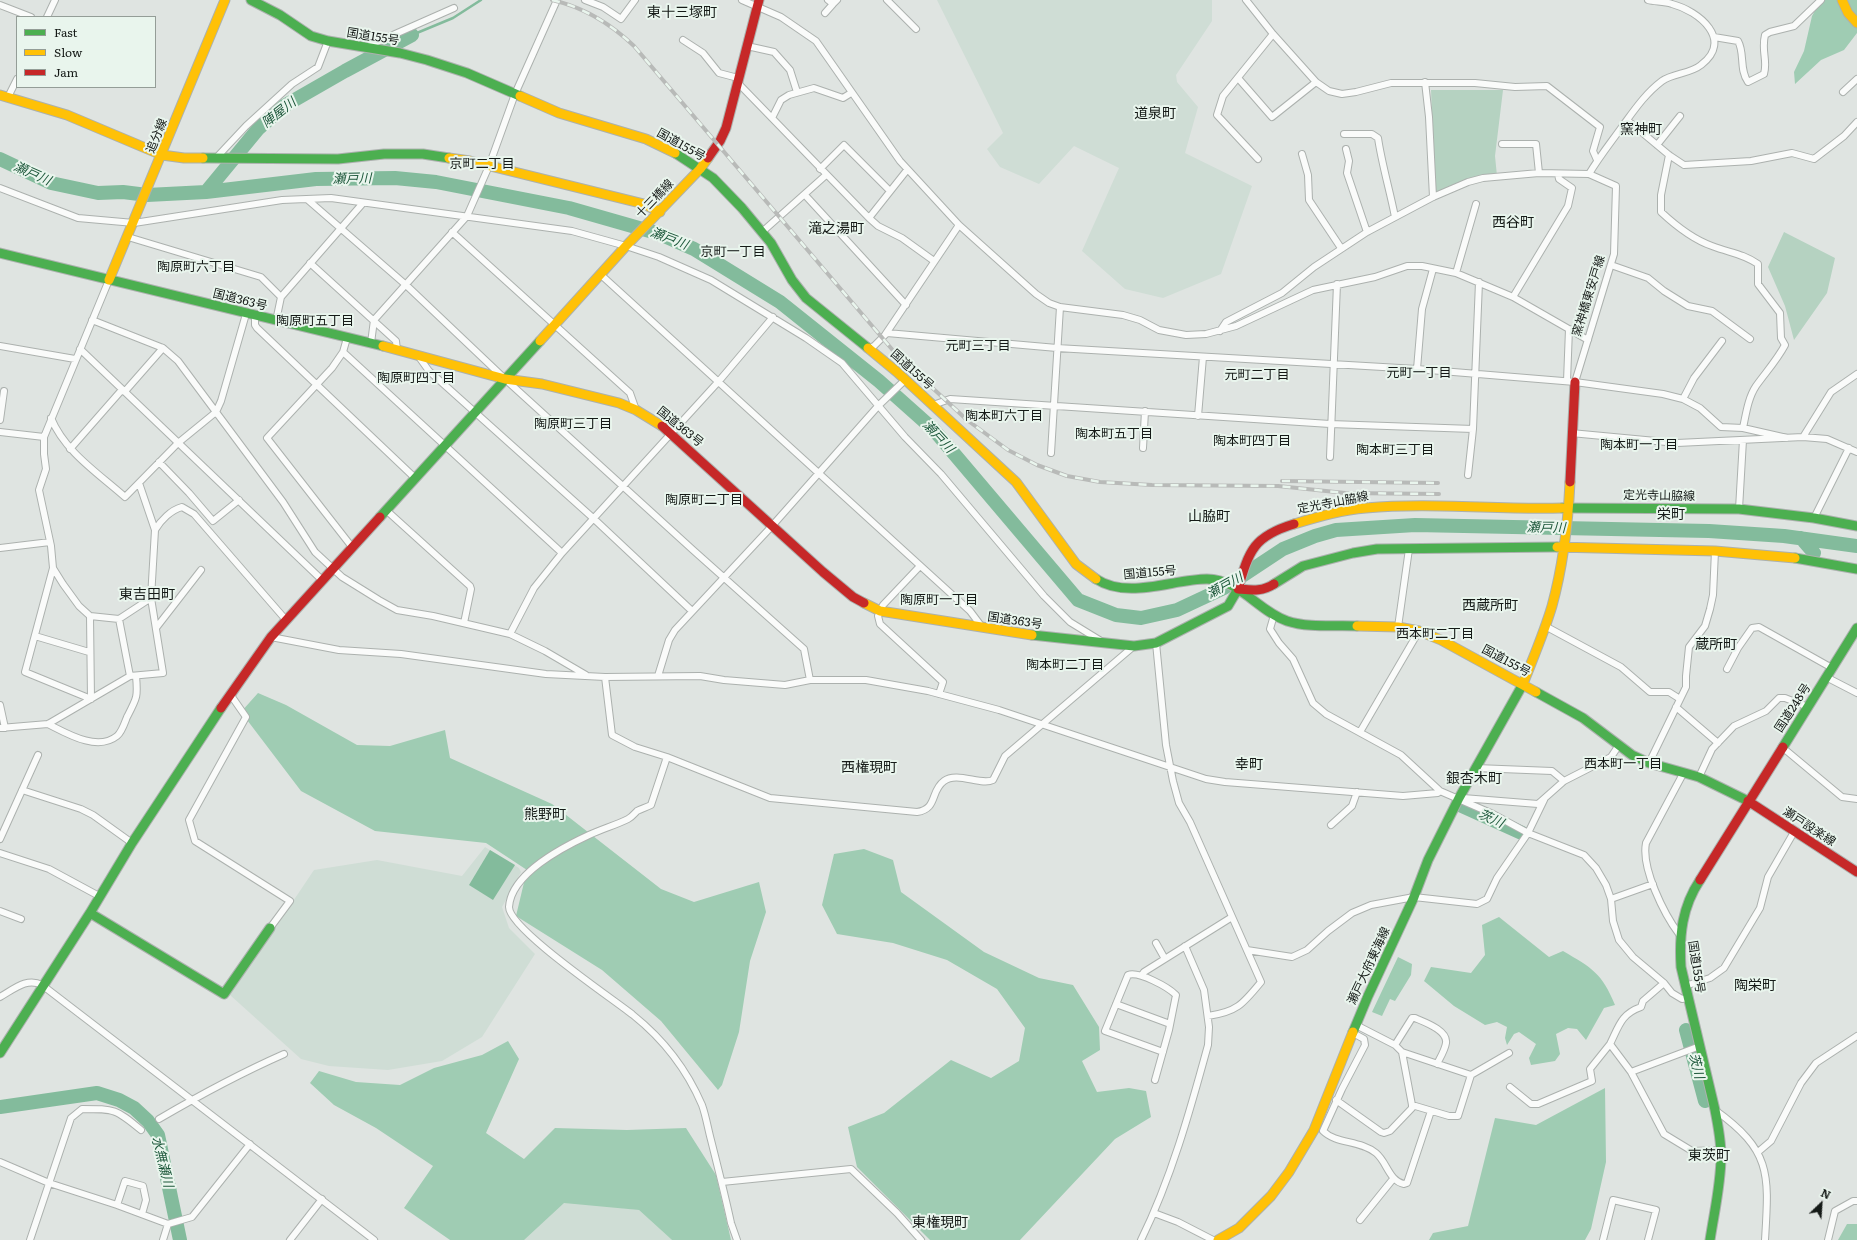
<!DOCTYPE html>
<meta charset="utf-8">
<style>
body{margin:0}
#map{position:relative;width:1857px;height:1240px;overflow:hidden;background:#dfe4e1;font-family:Literata,serif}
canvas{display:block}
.legend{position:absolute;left:16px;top:16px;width:140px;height:72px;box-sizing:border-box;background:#e9f5ed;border:1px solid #949d97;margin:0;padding:5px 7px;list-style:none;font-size:12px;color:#151a17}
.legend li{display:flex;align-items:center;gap:8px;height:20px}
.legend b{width:20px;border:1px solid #949d97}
.north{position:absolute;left:1801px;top:1184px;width:40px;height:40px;-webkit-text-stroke:3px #e9f5ed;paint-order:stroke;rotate:25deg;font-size:11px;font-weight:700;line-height:16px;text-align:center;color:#151a17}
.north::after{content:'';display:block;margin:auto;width:14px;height:18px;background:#151a17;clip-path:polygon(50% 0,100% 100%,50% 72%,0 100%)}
</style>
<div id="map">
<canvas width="1857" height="1240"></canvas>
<ul class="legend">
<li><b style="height:5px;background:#4caf50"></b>Fast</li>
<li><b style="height:5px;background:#ffc107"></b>Slow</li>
<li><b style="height:5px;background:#c62828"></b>Jam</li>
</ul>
<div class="north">N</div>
</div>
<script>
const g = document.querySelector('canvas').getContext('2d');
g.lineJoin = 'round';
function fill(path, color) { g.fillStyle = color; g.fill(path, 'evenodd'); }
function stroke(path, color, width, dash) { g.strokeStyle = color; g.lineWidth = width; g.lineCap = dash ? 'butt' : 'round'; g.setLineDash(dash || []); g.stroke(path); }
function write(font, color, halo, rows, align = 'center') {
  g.font = font + ' Literata,"Noto Sans JP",serif'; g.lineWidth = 4; g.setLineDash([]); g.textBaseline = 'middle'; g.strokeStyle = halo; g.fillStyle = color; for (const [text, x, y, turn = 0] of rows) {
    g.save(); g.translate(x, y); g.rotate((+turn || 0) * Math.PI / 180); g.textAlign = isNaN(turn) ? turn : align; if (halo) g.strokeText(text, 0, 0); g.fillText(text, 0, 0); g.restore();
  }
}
fill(new Path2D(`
 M937 0H1212V21L1176 75 1177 82 1198 107 1185 153 1252 186 1221 274 1163 298 1125 289 1082 251 1119 168 1074 146 1039 184 1000 167 987 149 1003 133Z
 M485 847 519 868 521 872 502 907 509 928 535 954 482 1037 442 1061 388 1070 329 1066 301 1059 230 995 314 870 377 860 462 876Z
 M564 1201 639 1210 672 1240H522Z`), '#cfddd5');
fill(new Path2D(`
 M1431 90H1503L1495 156 1497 176 1435 192Z
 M1784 232 1835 258 1827 293 1794 340 1785 306 1768 267Z`), '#b5d2c1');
fill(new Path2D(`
 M1821 0H1857V33L1844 50 1821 60 1795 84 1794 72 1804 51 1812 16Z
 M258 693 286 705 357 745 390 746 445 730 450 758 552 804 661 889 694 902 759 882 766 912 750 961 739 1032 722 1085 718 1090 661 1021 602 970 516 916 527 870 486 843 375 831 301 791 241 712Z
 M864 849 893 860 901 892 984 952 1039 978 1073 985 1099 1027 1100 1050 1082 1061 1097 1092 1129 1088 1146 1091 1151 1117 1115 1139 1020 1240H930L857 1167 848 1127 884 1113 951 1060 991 1078 1019 1061 1025 1028 997 989 947 960 893 943 837 934 822 905 834 854Z
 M1499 917 1549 957 1563 951C1592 968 1602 973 1615 1005L1604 1008 1586 1040 1577 1029 1568 1028 1556 1034 1560 1054 1555 1061 1531 1065 1529 1058 1536 1044 1519 1032 1514 1034 1507 1045 1505 1038 1507 1027 1497 1022 1485 1025 1454 1006 1424 981 1431 967 1471 973 1485 955 1482 925Z
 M1398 957 1412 964 1411 975 1395 1001 1390 999 1382 1016 1372 1012Z
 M508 1041 519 1059 486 1133 524 1159 555 1128 627 1130 686 1128 716 1175 731 1240H672L639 1210 564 1203 524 1240H450L404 1208 433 1166 376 1128 334 1105 310 1083 319 1071 356 1082 400 1085 434 1068 482 1055Z
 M1605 1088 1606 1162 1591 1229 1585 1240H1429L1433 1233 1468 1226 1495 1118 1536 1125Z
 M1847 1224H1857V1240H1838Z`), '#9fccb3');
fill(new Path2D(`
 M490 850 515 865 493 900 469 885Z`), '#83bb9c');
stroke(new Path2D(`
 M412 35 453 18 481 0`), '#83bb9c', 2.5);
stroke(new Path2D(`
 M0 159 51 183 98 193 123 192 147 195 206 192 316 179 395 178 436 182 569 208 660 234 694 249 780 302 879 381 934 430 1078 600 1116 615 1141 618 1177 610 1224 588 1283 549 1315 536 1336 530 1415 525 1709 531 1784 536 1857 546
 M206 192 258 129 284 106 345 71 412 35
 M1801 538 1814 553
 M1460 805 1522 833
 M1686 1030 1705 1101
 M0 1107 97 1093 119 1100 134 1108 148 1121 158 1135 180 1240`), '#83bb9c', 14);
const street = new Path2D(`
 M585 0 603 7 621 19 635 0
 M742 0 781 17 816 41 900 161 959 225 1036 294 1049 303 1060 307 1123 315 1140 320 1159 330 1186 335 1206 334 1236 326 1313 290 1375 277 1407 266H1422L1456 273 1513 297 1588 340
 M828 0 833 4 837 0
 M887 0 916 29
 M1246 0 1273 34 1316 82 1329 91 1342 94 1356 92 1391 83H1475L1515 87 1547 86 1600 127 1593 151 1597 160
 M0 5 31 17
 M825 13 833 4
 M47 17 55 0
 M1714 37 1738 41C1745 53 1739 70 1748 82L1764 74C1768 61 1761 51 1765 35L1770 32 1794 26 1821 0
 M683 40 703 53 719 73 738 78
 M368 46 454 8
 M747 46 774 52 790 70 797 92
 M1238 78 1272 117 1316 82
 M737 82 869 218 878 226 902 238 934 261
 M1425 82 1429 117 1433 197
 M1843 92 1857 79
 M8 97 17 79
 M772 118 781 100 789 95 814 88 843 98 851 93
 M1627 120 1669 155 1684 165 1751 161 1792 153 1814 159 1844 136 1857 122
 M1344 134H1372L1378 138C1382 165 1390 191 1395 217
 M1502 144H1536L1539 173
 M1657 145 1680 116
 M1346 149 1349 161 1347 173 1367 232
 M1302 154 1308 175 1309 200 1341 248
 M1669 155 1661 195V212C1676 226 1692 239 1712 246 1730 253 1742 253 1758 264V284L1780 313 1781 338 1785 345C1777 360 1766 372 1756 386 1748 398 1746 414 1743 428
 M216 158 246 126 292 84 318 67 328 41
 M1258 159 1217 115 1223 96 1273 34
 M820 169 844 145 890 191
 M1589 174C1599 157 1612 141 1624 124 1635 109 1646 93 1662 81 1673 73 1690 74 1701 65 1734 40 1699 11 1672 4 1664 1 1655 2 1648 0
 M0 188 78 218 134 223 282 200 331 198 572 231 626 246 659 257 711 280 806 338 842 363 905 437 941 474 1044 596 1070 622 1101 641
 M805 195 906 305
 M308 200 406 285 505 379 693 550 804 649 810 680
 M869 218 907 170
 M452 232 630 393 636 410
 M762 232 826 175
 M128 237 261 277 281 297
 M310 263 396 341 397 350
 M1611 265 1648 278 1664 291 1688 306 1712 311 1750 339
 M1456 273 1476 204
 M600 274 970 611 982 627
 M109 280 44 437V454L46 469 39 490 51 546 53 568 63 584 79 606 90 616 119 619 151 598
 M1513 297 1568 206 1572 188 1559 179 1558 174
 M255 316V325L257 328 415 478
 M92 320 163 348
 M276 321 281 297 363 203
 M1220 331 1226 322 1282 293 1314 267 1367 232 1433 197 1468 182 1483 178 1539 173 1589 174 1616 186 1614 254 1575 382
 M887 333 1057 348 1417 369 1575 382 1663 394 1683 399 1700 408 1721 427 1743 428 1787 438
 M347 338 343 352 332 368 267 438 352 547
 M371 343 374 320 467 216 489 166 515 94 557 0
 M0 346 75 359
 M869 348 874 346 885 335 959 225
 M80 349 322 580
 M343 352 562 553
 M419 357 429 371 593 518 692 611
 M1417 369 1422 309 1433 269
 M1567 381 1569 329
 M1683 399 1694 378 1722 341
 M933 405 950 399 1330 424 1473 429
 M1198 416 1203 357
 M51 418C65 452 98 473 125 497L178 443 216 412 221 401 246 314
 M0 420 4 391
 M0 432 44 437
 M1571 433 1677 443 1803 437 1827 439 1857 452
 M1803 437 1831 392 1857 374
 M1143 448 1145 411
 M70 449 120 392 127 389 163 348 178 361 283 502 315 552 342 577 379 600 397 610 433 616 510 634 545 651 586 675
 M1051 453 1060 307
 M1330 457 1337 284
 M159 462 189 493 213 521 239 500
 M1468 475 1473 429 1479 282
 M1739 509 1743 440
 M386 510 470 586 471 589 464 623
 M1814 518 1849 448
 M155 530C161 520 171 510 182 507L194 514 286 620
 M0 548 50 542
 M920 566 883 605 878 616 880 624 943 682 939 694
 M53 568 25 672 91 699
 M1274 615 1270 629 1279 643 1293 659 1313 703 1326 714 1401 755 1440 791 1493 814 1528 833 1584 855 1596 868 1606 885 1611 899 1613 921 1619 940 1633 957 1664 983 1672 993 1682 999 1688 998
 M90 616 91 699
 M119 619 130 676
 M1545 626 1621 667 1650 692H1669L1680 699
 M1398 627 1409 549
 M156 628 201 570
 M510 634 534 588 562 553 719 381 773 317
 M35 636 89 652
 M271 637 339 650 401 654 546 674 605 677 700 676 724 680 785 685 810 680H866L928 691 999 710 1206 779 1225 782 1403 796 1438 793 1440 791
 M1156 643 1166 745 1173 781 1179 803 1190 822 1261 982C1243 1004 1237 1012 1208 1016
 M1727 669 1738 648 1752 628 1759 627 1832 668
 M658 676 669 640 675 630 772 526 879 405 905 380
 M605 677 612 735 635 747 667 757 770 798 917 812C938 809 930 791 944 781 957 771 981 786 993 780L1005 756 1134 646
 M1826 677 1857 693
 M230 694 246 717 189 820 195 841 290 901 270 928
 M0 705 5 728
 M1676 707 1718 743
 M48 724C66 733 97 752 117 736 122 732 125 722 127 717 137 698 138 697 136 676
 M0 728 48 724 130 676 163 673 151 598 155 530 139 483
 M1360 732 1419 631
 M1782 747 1842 797 1857 799
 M667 757 651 805C647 807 641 809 637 811 634 814 632 817 628 819 616 825 602 829 589 835 563 847 511 874 509 907 509 929 613 999 633 1015 663 1039 687 1070 702 1105 706 1116 708 1129 711 1140 718 1168 725 1195 731 1223L737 1240
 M1649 763 1686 687V676L1689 647 1705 626 1710 609 1713 595 1715 551
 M1476 768 1552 771 1564 781
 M1699 777 1712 749 1734 726 1766 711 1779 698H1785L1808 707
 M22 790 81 809 93 815 132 843
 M1463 798 1538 804 1564 781 1611 757 1619 745
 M1331 825 1352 806 1357 792
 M0 839 38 755
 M0 853 49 869 99 896
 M1611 899 1653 884
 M0 911 21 919
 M1679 934C1664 914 1641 868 1646 843L1684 772
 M1156 943 1165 959
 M1247 950 1292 957 1307 950 1328 931 1352 913 1371 905 1414 897 1477 904 1487 899 1497 878 1528 833 1544 800
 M1142 975 1144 972 1232 917
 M1685 986 1710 978 1724 968 1760 908 1768 877 1794 832
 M0 997C14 989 27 977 42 985L374 1240
 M1116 1004 1170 1024
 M1356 1025 1395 1045 1402 1052 1471 1075
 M1353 1033 1364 1039 1365 1045 1342 1089 1323 1131C1336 1144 1360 1140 1376 1153 1387 1162 1389 1181 1404 1184L1407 1183 1431 1111
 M1610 1044C1619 1026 1621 1014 1641 1007L1643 1001 1664 983
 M1395 1045 1412 1018H1415C1424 1022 1448 1030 1446 1043 1445 1050 1440 1058 1437 1064
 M1700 1046 1631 1072 1664 1134 1692 1151 1721 1150
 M1155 1080 1169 1030 1176 995C1168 987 1139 971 1128 975L1105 1031 1163 1052
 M1510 1087 1531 1104H1538L1592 1081 1590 1069 1610 1044 1631 1072
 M1336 1100 1381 1132 1384 1133 1390 1131 1412 1108V1105L1402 1052
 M1412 1105 1449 1116H1458L1471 1075 1509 1053
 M1715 1110C1772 1151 1769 1174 1765 1240
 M159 1119C200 1095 241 1073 284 1054
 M1758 1152 1771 1141 1801 1083 1816 1063 1857 1036
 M0 1162 49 1183 117 1205 168 1224 192 1217 250 1144
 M722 1182 851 1169 897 1213 921 1240
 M117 1205 125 1181 143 1186 146 1200 142 1214
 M1154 1213 1178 1222 1213 1240
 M1360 1220 1393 1179
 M30 1240 71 1118 82 1109C115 1109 116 1109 141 1130
 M163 1240 168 1224
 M290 1240 322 1199
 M1141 1240C1171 1179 1190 1111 1208 1045L1209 1027 1204 990 1185 946
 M1603 1240 1613 1200 1656 1210 1648 1240
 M1828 1240 1835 1211 1853 1201H1857`);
const fast = new Path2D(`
 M251 0 280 15 311 36 328 41 400 53 427 60 467 73 520 96
 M675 153 713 178 742 208 771 243 792 280 806 298 868 348
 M203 158 338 159 384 154H423L449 158
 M0 253 383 346
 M1562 508 1739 509 1814 518 1857 526
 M380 517 540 341
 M1795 558 1857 569
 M1096 579C1128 600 1173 579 1207 579 1239 579 1258 611 1287 621 1308 628 1335 625 1357 626
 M1274 584 1303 566 1353 553 1377 549 1557 547
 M1032 635 1134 646 1156 643 1228 606 1238 589
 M1536 692 1583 718 1632 755 1649 763 1699 777 1748 801
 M1783 747 1857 628
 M1700 880C1682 907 1679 935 1681 967L1715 1110C1718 1125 1721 1141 1721 1156 1721 1184 1714 1213 1710 1240
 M90 913 224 994 270 928
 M1353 1032 1368 996 1414 897 1428 860 1459 798 1523 684
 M0 1053 90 913 132 843 221 708`);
const slow = new Path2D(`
 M1842 0 1848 13 1857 23
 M0 95 67 115 162 155 184 158H203
 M520 96 559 113 646 139 675 153
 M449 158 470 161 644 204 660 212
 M109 280 225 0
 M540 341 626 246 700 169 708 158
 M383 346 505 379 542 384 619 403 636 410 662 426
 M868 348 897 372 1016 482 1076 564 1096 579
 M1294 524C1318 517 1341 510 1366 508 1431 502 1496 510 1562 508
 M1557 547 1715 551 1795 558
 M864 603 880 611 1032 635
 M1357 626 1398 627 1419 631 1441 640 1536 692
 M1523 684C1533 658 1544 633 1552 606 1563 566 1568 524 1570 482
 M1218 1240 1239 1228 1271 1196 1289 1172 1314 1130 1353 1032`);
const jam = new Path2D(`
 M708 158 720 141 726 128 759 0
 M662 426 823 572 853 597 864 603
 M1570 482 1575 382
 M1274 584C1262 592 1251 590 1238 589 1249 550 1254 536 1294 524
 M221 708 271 637 380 517
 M1748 801 1857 872
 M1700 880 1783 747`);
stroke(street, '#acb1ae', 8);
stroke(fast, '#acb1ae', 11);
stroke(slow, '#acb1ae', 11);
stroke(jam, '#acb1ae', 11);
stroke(street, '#fafbfa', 6);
stroke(fast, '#4caf50', 9);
stroke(slow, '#ffc107', 9);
stroke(jam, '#c62828', 9);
const rail = new Path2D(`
 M552 0C583 7 611 24 634 46L896 354 967 420 1008 450 1037 465 1067 476 1100 482 1152 485 1278 486 1345 493 1439 494
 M1282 481 1438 483`);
stroke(rail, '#b8bab8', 4);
stroke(rail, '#e9f5ed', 2.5, [8]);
write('12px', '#151a17', '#e9f5ed', [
 ["国道155号",373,37,9],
 ["追分線",157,136,-68],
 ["国道155号",681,145,29],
 ["十三橋線",655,199,-46],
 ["窯神橋東安戸線",1589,296,-73],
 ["国道363号",240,300,14],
 ["国道155号",912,370,42],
 ["国道363号",680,427,39],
 ["定光寺山脇線",1659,496,1],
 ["定光寺山脇線",1333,503,-11],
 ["国道155号",1150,573,-5],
 ["国道363号",1015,621,8],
 ["国道155号",1506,661,28],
 ["国道248号",1793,708,-57],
 ["瀬戸設楽線",1809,827,33],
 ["瀬戸大府東海線",1369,966,-65],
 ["国道155号",1696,967,81]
]);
write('italic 13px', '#1c573a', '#e9f5ed', [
 ["陣屋川",279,113,-38],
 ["瀬戸川",32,174,24],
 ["瀬戸川",352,179,-1],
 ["瀬戸川",669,239,21],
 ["瀬戸川",938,437,47],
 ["瀬戸川",1546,528,1],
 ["瀬戸川",1225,586,-29],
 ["茨川",1491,819,24],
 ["茨川",1696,1066,75],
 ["水無瀬川",162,1162,76]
]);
write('13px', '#151a17', '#e9f5ed', [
 ["京町二丁目",482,164],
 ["京町一丁目",733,252],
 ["陶原町六丁目",196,267],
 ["陶原町五丁目",315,321],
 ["元町三丁目",978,346],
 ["元町一丁目",1419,373],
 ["元町二丁目",1257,375],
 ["陶原町四丁目",416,378],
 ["陶本町六丁目",1004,416],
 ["陶原町三丁目",573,424],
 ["陶本町五丁目",1114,434],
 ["陶本町四丁目",1252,441],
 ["陶本町一丁目",1639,445],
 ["陶本町三丁目",1395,450],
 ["陶原町二丁目",704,500],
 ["陶原町一丁目",939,600],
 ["西本町二丁目",1435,634],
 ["陶本町二丁目",1065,665],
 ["西本町一丁目",1623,764]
]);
write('14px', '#151a17', '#e9f5ed', [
 ["東十三塚町",682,13],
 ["道泉町",1155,114],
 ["窯神町",1641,130],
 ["西谷町",1513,223],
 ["滝之湯町",836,229],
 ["栄町",1671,515],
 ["山脇町",1209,517],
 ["東吉田町",147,595],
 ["西蔵所町",1490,606],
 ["蔵所町",1716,645],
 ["幸町",1249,765],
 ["西権現町",869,768],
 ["銀杏木町",1474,779],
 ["熊野町",545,815],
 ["陶栄町",1755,986],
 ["東茨町",1709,1156],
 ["東権現町",940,1223]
]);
</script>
